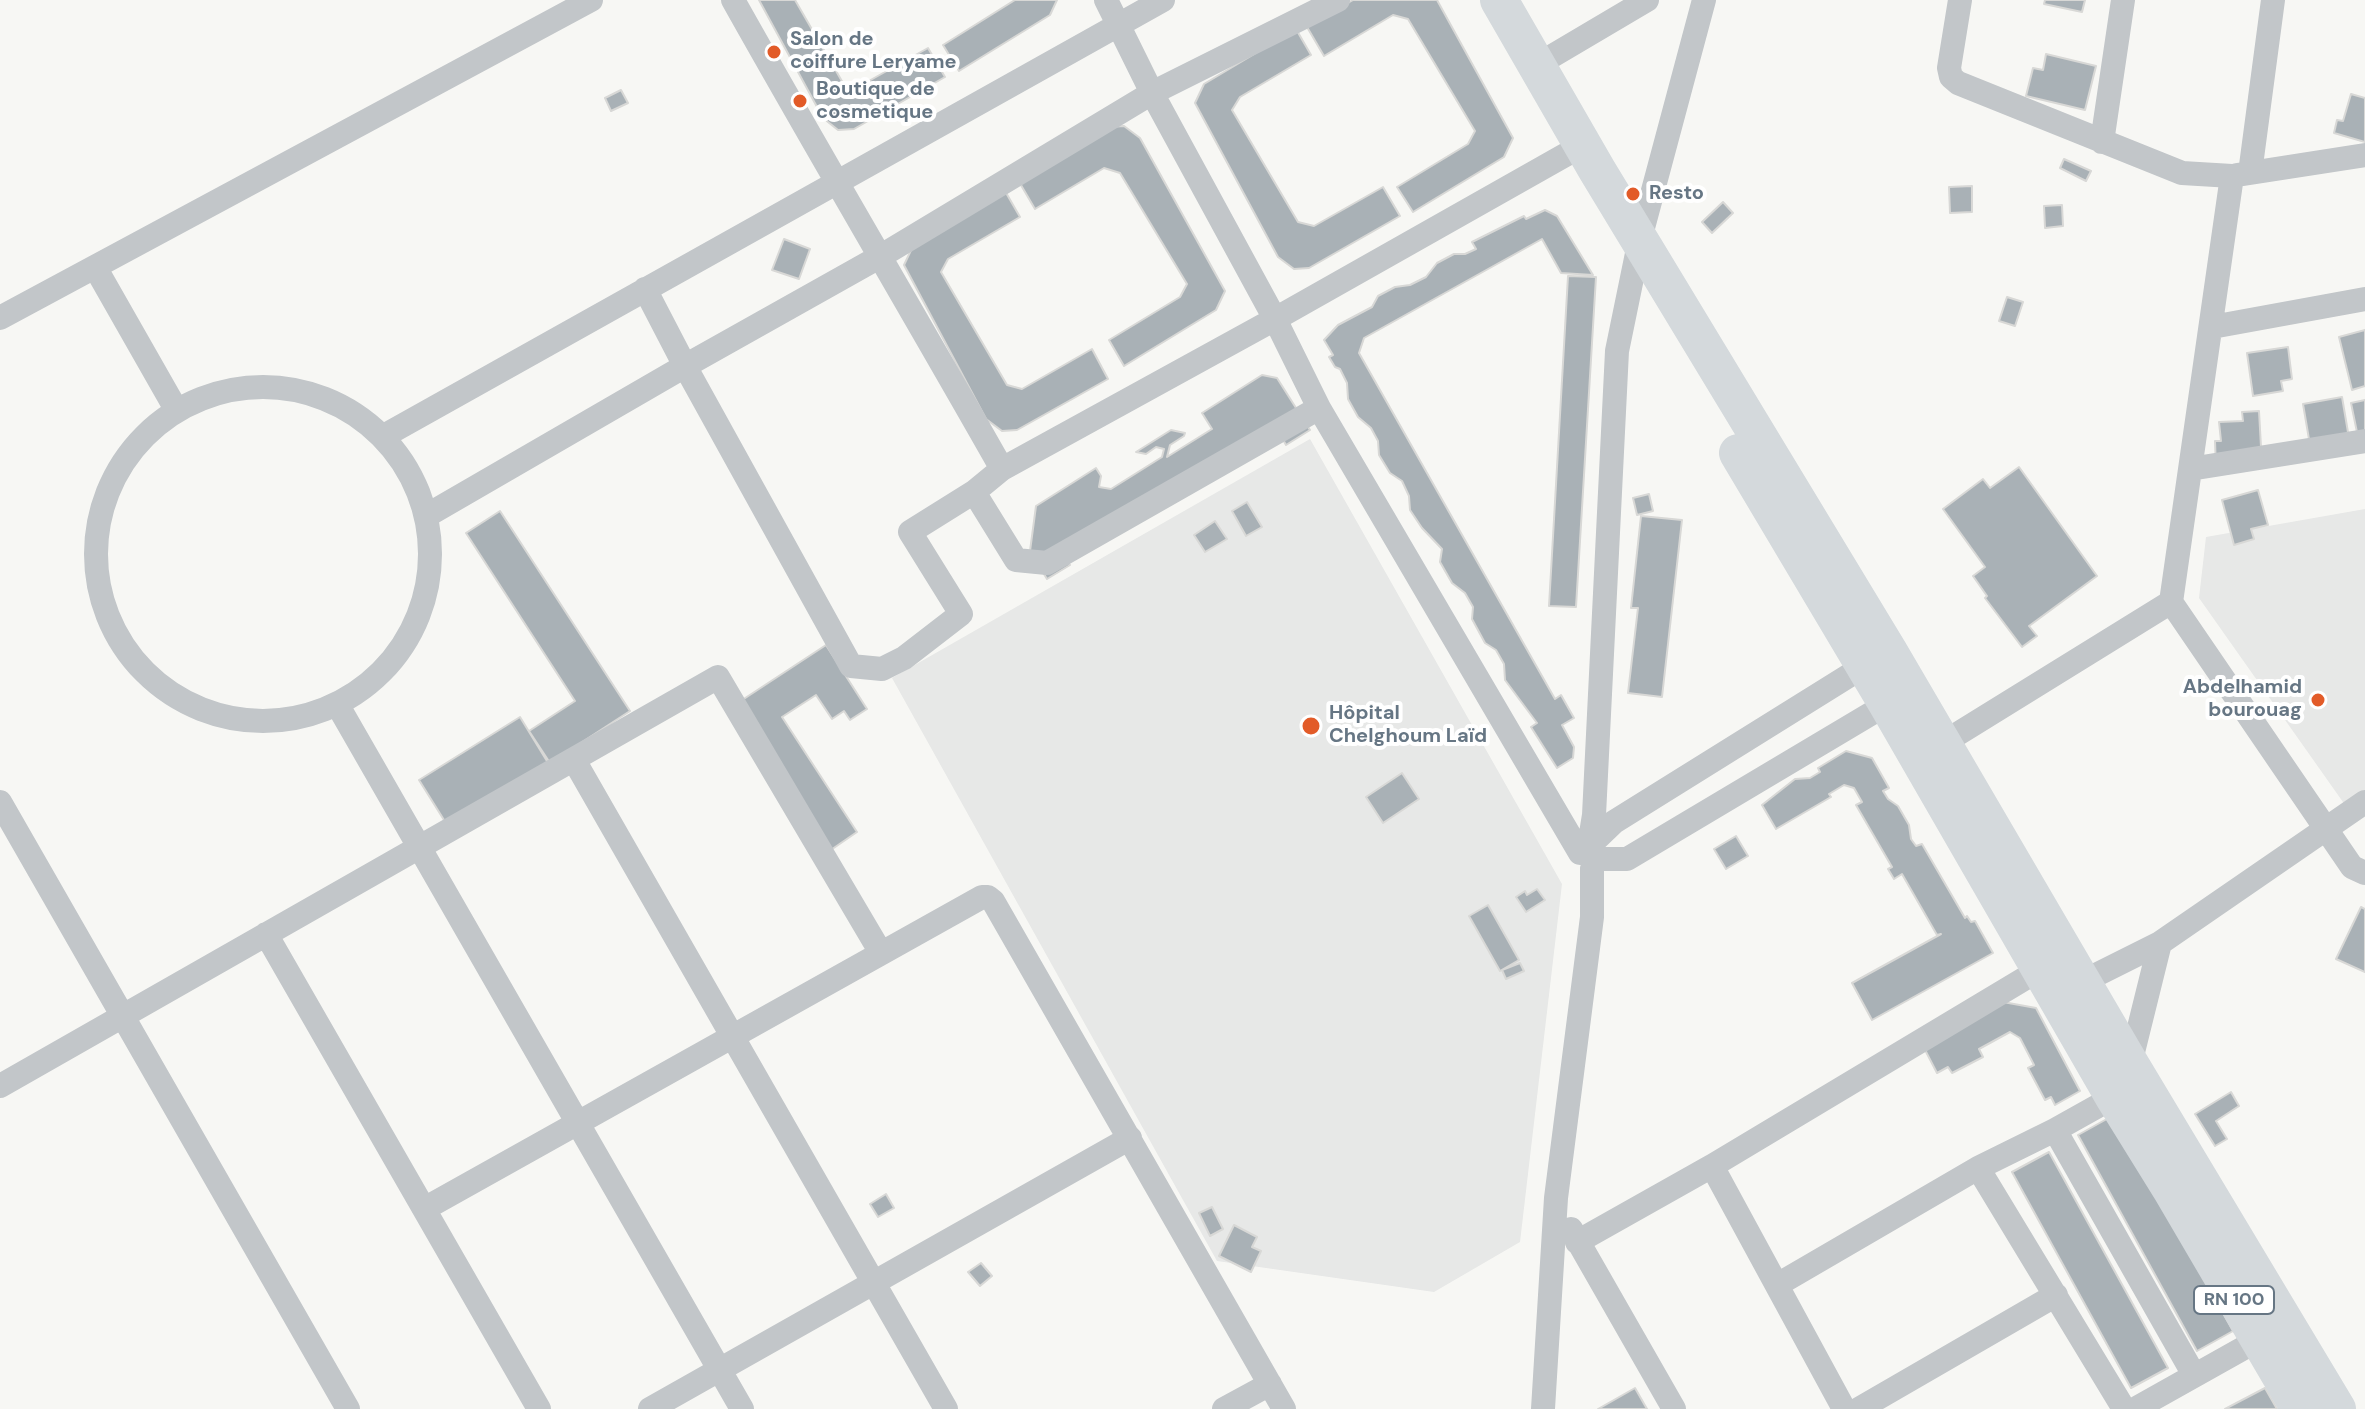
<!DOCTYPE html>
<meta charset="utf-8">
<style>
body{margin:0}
canvas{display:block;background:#f7f7f4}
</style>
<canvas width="2365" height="1409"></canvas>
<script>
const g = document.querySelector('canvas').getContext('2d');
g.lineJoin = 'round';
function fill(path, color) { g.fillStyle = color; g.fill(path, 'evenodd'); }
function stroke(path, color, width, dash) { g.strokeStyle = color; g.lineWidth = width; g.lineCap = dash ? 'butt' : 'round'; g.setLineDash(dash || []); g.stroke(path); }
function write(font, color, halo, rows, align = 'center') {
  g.font = font + ' "DM Sans",sans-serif'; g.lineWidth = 8; g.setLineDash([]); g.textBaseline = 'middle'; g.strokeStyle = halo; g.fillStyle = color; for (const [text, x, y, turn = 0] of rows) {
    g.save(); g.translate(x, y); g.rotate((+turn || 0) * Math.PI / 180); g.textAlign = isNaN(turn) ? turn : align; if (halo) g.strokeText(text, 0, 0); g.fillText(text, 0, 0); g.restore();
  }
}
fill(new Path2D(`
 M1310 439 1562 884 1520 1242 1434 1292 1217 1261 892 678Z
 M2365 509V802L2350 812 2199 598 2206 537Z`), '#e7e8e7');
const building = new Path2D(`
 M759 0H795L843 83 858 87 928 48 945 77 854 129 838 130 823 118Z
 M1015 0H1057L1050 15 959 71 943 45Z
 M1353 0H1437L1513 138 1504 157 1413 212 1397 187 1468 144 1475 131 1408 19 1393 15 1324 56 1307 27Z
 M2045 0H2085L2082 12 2044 4Z
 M1296 29 1311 55 1240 97 1232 110 1298 222 1314 226 1383 187 1400 216 1309 268 1294 269 1278 257 1195 103 1204 84Z
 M2046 54 2096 66 2085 110 2026 96 2033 68 2043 70Z
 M621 90 628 103 611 111 605 98Z
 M2351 94 2365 98V142L2334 133 2337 120 2343 121Z
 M1124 126 1140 138 1225 291 1216 310 1124 366 1109 340 1180 297 1187 284 1120 173 1104 168 1035 209 1018 180 1109 127Z
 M2064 159 2091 171 2086 181 2060 168Z
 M1972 186V212L1950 213 1949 187Z
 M1005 191 1020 217 948 259 941 272 1007 385 1022 389 1092 349 1108 379 1017 430 1002 431 986 419 904 265 913 246Z
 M1723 202 1733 213 1712 233 1702 222Z
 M2062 205 2063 226 2045 228 2044 206Z
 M1545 210 1557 216 1593 275 1561 273 1542 239 1364 338 1359 353 1555 699 1561 695 1574 718 1562 725 1574 747 1573 758 1557 768 1531 727 1537 723 1505 680 1504 664 1496 650 1485 643 1472 619 1473 607 1465 593 1452 583 1440 562 1442 549 1422 528 1410 510 1409 496 1402 481 1390 473 1379 455 1378 441 1371 428 1358 417 1348 399 1347 383 1340 369 1335 367 1329 357 1333 355 1324 340 1338 325 1372 307 1378 296 1395 287 1410 285 1426 277 1437 263 1454 254H1465L1476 249 1472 242 1524 216 1526 219Z
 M784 239 810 249 799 279 772 270Z
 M1568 276 1596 277 1576 607 1549 606Z
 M2007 297 2023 302 2015 326 1999 321Z
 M2365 330V386L2352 390 2339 337Z
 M2288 347 2292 379 2281 381 2283 391 2253 396 2247 353Z
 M1262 375 1277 378 1310 430 1286 445 1281 436 1066 559 1070 565 1047 579 1030 551 1036 506 1096 468 1101 476 1099 487 1111 489 1162 457 1164 449 1156 447 1146 454 1136 452 1171 430 1185 433 1184 436 1170 445 1167 457 1212 429 1202 413Z
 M2342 397 2350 444 2311 451 2303 404Z
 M2365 400V441L2359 442 2351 403Z
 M2259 411 2262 465 2216 468 2215 441H2221L2219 422 2243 421 2242 412Z
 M2019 467 2097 576 2029 626 2037 636 2022 647 1985 598 1987 596 1973 576 1985 567 1943 509 1983 479 1990 488Z
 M2258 490 2268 525 2251 529 2254 539 2234 545 2222 500Z
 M1649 494 1653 511 1637 515 1633 498Z
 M1247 502 1262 527 1246 536 1232 511Z
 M500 511 630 711 550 763 529 731 575 701 466 533Z
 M1641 516 1682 520 1662 697 1628 693 1638 608H1631Z
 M1215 521 1227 539 1205 552 1194 535Z
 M826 645 867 709 850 720 844 711 832 719 816 695 782 717 857 832 825 854 730 708Z
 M520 717 550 766 449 828 419 780Z
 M1846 751 1872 758 1889 788 1883 791 1888 799 1898 806 1909 825 1911 839 1916 846 1922 844 1965 918 1967 916 1971 922 1975 921 1993 953 1872 1020 1852 983 1941 934 1937 935 1902 874 1894 879 1888 869 1892 867 1856 805 1862 802 1854 788 1844 785 1829 794 1831 797 1776 829 1762 805 1795 779 1810 778 1820 772 1818 768Z
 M1402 773 1419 799 1383 823 1366 797Z
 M1736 836 1748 856 1726 869 1714 849Z
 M1537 889 1545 900 1526 912 1516 897 1525 891 1527 895Z
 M1488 905 1519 960 1500 971 1469 916Z
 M2361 907 2365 909V972L2336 959Z
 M1520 963 1524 971 1506 979 1502 970Z
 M2003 1002 2036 1008 2080 1091 2055 1105 2051 1097 2045 1100 2028 1068 2034 1065 2020 1038 2010 1032 1979 1049 1983 1057 1952 1073 1948 1067 1937 1073 1923 1046Z
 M2231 1092 2239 1106 2216 1121 2227 1139 2215 1146 2195 1114Z
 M2114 1115 2233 1331 2197 1351 2078 1135Z
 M2049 1152 2168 1368 2131 1388 2012 1172Z
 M886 1194 894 1208 878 1217 870 1204Z
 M1212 1207 1223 1229 1210 1236 1199 1213Z
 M1234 1225 1257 1237 1252 1247 1261 1251 1251 1272 1219 1256Z
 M981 1263 992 1276 980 1286 968 1272Z
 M1635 1388 1647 1409H1598Z
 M2265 1388 2277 1409H2225Z`);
fill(building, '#a9b1b6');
stroke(building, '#d8d8d6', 2);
stroke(new Path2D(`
 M733 0C821 157 913 312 1002 469
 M1106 0 1152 93 1275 319 1319 408 1580 853
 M1960 0 1949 68 1951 77 1958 83 2182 173 2232 176 2171 602 2352 867 2365 873
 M1537 65 1647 0
 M2102 142 2123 0
 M2250 173 2273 0
 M2237 175 2365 155
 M95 267 177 411
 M645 289 685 366 851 666 882 669 904 658 961 614 910 532 974 492
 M0 318 591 0
 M2212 327 2365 299
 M96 554a167 167 0 1 1 334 0a167 167 0 1 1-334 0Z
 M1319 408 1047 563 1016 560 974 492 1002 469 1275 319 1567 154
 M382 437 1163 0
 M2190 469 2365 441
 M426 516 685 366 881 256 1152 93 1338 0
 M337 704 742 1409
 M1943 743 2171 602
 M574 760 946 1409
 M0 802 348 1409
 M1589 846 1594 815 1617 351 1640 239 1704 0
 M1589 846 1614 822 1874 660
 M1602 859H1627L1899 697
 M266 934 539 1409
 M2130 1064 2160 943
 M0 1086 718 677 881 953
 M2055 1130 2194 1375
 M1712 1166 1844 1409
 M1978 1168 2124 1409
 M424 1209 982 897H988L993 901 1284 1409
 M1571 1229 1674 1409
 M1577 1242 1712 1166 2039 970 2082 982 2160 943 2365 802
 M1777 1285 1978 1168 2055 1130 2114 1097
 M650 1409 1130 1138
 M1224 1409 1270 1384
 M1543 1409 1556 1198 1592 917V869
 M1859 1409 2056 1295
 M2135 1409 2258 1340`), '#c2c6c9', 24);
stroke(new Path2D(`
 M1499 0 1597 170 1889 652 2130 1064 2337 1409
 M1738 453 1888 705 2114 1097 2171 1189 2300 1409`), '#d4d9dc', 38);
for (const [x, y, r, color] of [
 [774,52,8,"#e25b28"],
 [800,101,8,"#e25b28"],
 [1633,194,8,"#e25b28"],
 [2318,700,8,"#e25b28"],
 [1311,726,10,"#e25b28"]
]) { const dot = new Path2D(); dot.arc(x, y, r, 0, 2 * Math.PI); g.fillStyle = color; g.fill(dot); stroke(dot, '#fff', 3); }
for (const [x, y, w] of [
 [2234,1300,80]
]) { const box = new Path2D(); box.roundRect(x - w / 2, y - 14, w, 28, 6); g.fillStyle = '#fff'; g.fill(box); stroke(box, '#667684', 2); }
write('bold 18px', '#667684', null, [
 ["RN 100",2234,1300]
]);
write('bold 20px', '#667684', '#fff', [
 ["Salon de",790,40],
 ["coiffure Leryame",790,63],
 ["Boutique de",816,90],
 ["cosmetique",816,113],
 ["Resto",1649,194],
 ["Abdelhamid",2302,688,"right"],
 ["bourouag",2302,711,"right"],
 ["Hôpital",1329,714],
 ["Chelghoum Laïd",1329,737]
], 'left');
</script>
